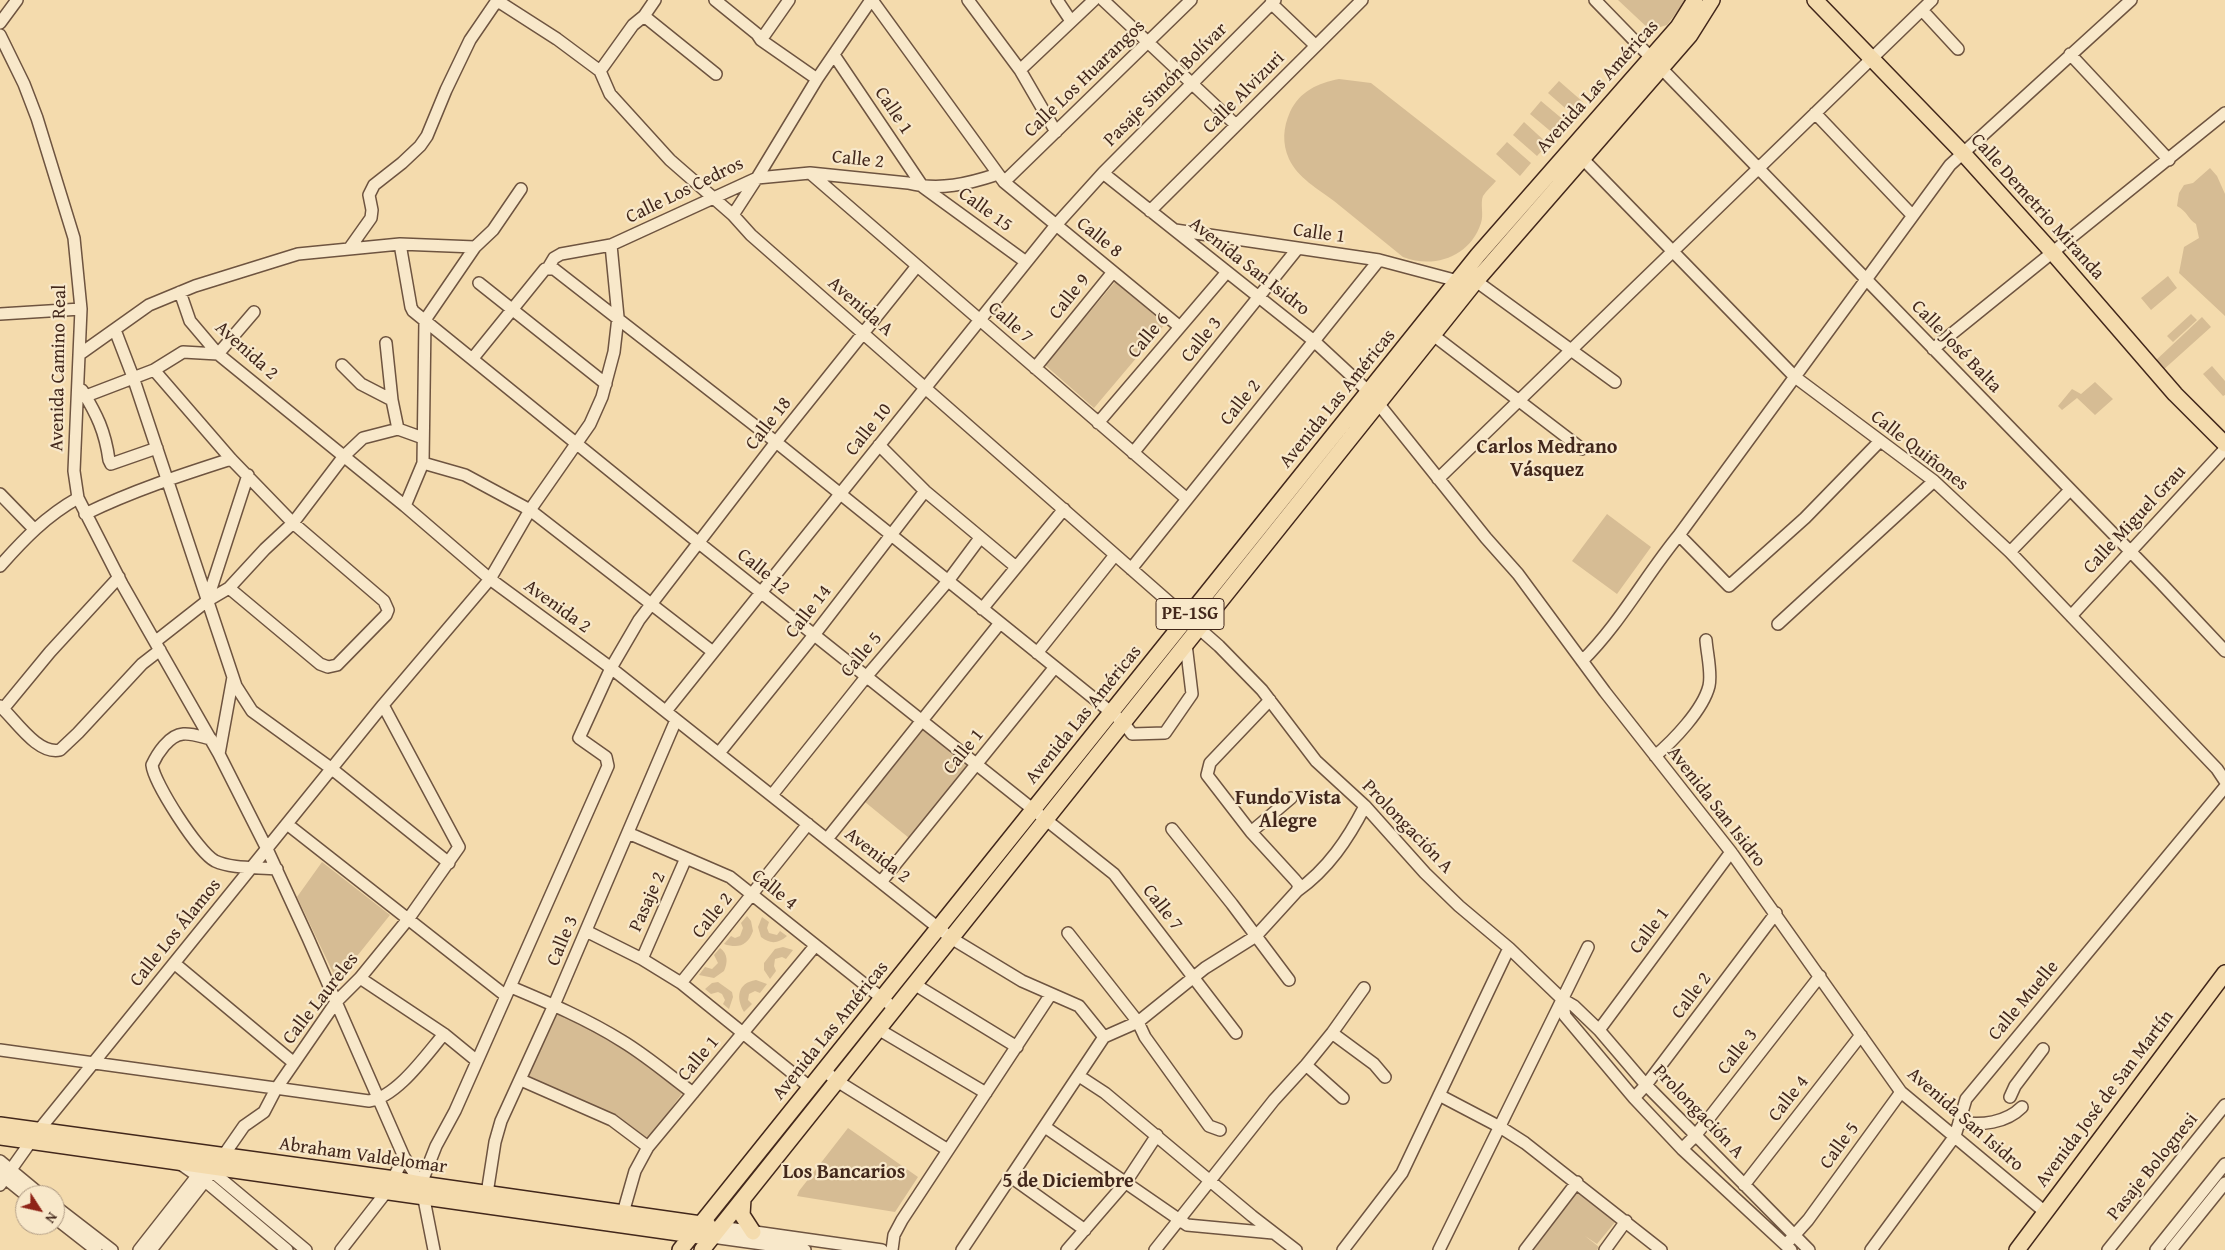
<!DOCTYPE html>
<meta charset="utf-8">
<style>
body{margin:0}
#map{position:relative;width:2225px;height:1250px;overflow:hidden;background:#f4dbad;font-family:"Gentium Book Plus",serif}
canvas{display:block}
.north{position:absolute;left:15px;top:1185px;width:50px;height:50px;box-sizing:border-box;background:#f8e8ca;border:1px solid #af9b84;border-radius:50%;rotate:125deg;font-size:14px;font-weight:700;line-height:20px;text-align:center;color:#42271b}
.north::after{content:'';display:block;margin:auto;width:18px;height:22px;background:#8f2418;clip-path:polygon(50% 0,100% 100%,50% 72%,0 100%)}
</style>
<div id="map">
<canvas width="2225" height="1250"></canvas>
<div class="north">N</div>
</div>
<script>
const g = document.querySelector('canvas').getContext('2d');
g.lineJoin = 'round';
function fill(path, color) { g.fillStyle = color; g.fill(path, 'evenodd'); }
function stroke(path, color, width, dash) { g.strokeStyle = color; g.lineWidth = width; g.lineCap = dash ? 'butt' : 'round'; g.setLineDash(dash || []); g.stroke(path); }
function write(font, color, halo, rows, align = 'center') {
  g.font = font + ' "Gentium Book Plus",serif'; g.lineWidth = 4.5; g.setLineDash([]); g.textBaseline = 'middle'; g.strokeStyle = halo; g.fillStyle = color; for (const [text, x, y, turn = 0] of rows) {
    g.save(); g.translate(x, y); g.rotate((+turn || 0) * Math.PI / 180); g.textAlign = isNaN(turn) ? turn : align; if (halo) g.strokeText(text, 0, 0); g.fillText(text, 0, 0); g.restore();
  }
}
fill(new Path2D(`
 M1618 0H1686L1667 25 1650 30Z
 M1339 79 1371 83 1496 181C1492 186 1486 191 1483 196 1480 203 1484 215 1481 223 1470 257 1434 269 1403 257 1380 238 1357 220 1334 201 1318 189 1298 178 1289 159 1282 143 1283 128 1290 112 1300 91 1318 83 1339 79Z
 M1559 81 1583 102 1572 114 1548 93Z
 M1541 101 1566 122 1555 135 1530 114Z
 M1524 122 1548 144 1537 156 1513 135Z
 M1507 142 1531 163 1520 176 1496 154Z
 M2210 168 2217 176 2225 194V316L2179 273 2184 247 2199 238 2196 224C2188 219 2188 212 2177 206L2179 193 2184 185 2193 183Z
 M2168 276 2177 288 2151 310 2141 298Z
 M1115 282 1165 324 1094 408 1045 365Z
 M2191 314 2197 320 2173 342 2167 336Z
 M2202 317 2211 327 2162 371 2154 362Z
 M2212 366 2225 381V395L2223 396 2203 374Z
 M2095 382 2113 399 2095 415 2077 398 2062 410 2058 406 2072 389 2081 394Z
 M1607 514 1651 547 1617 594 1572 561Z
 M923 730 968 764 909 838 865 802Z
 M322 862 390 915 337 981 297 897Z
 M747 916 751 921 753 931C748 945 739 949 724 944L731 936 735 938 740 936 743 928 741 923Z
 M762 917 769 922 767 928 769 933 777 935 780 931 787 936C778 944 770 944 761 937L758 927Z
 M783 947 793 950 786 959 782 957 775 959 774 966 776 971 770 979 764 970V963L775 949Z
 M720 948C728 954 728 962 724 971L714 978 699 975 705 967 712 969 718 963 714 955Z
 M756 980 767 984 760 993 755 991 749 994 748 1000 752 1004 744 1012C736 998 737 983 756 980Z
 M718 982 732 992 733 997 729 1009 723 1004 725 1000 722 994 718 992 711 994 705 989 712 983Z
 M558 1013 624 1047 683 1092 648 1140C614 1111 568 1097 527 1079Z
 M848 1128 918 1177 895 1212 797 1196 799 1191Z
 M1577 1191 1616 1221 1597 1244 1585 1236 1599 1247 1597 1250H1531Z`), '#d6bc94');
const minor = new Path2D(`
 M715 0 757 34 761 40 817 79
 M872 0 1004 182 1180 327
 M968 0 1020 70 1056 132
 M1057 0 1071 21
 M1103 0 1236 125
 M1595 0 2162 584 2225 651
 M1271 3 1316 46
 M1922 10 1958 49
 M644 16 716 74
 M0 23 17 0
 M0 35 24 84 37 118 74 238 81 309 74 471 78 498 122 584 219 754 267 849 308 938 404 1157 421 1184 434 1250
 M761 40 789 0
 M2070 54 2169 160
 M834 55 923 187 1026 262
 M1020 70 1094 0
 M600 71 633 25 644 16 655 0
 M1815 113 1912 215
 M1578 154 1795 377 1934 481 2010 552 2217 769 2225 781
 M810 173 1187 499
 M1103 173 1314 341 1369 392 1486 538 1518 574 1605 692 1731 852 1901 1092 2045 1212
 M1004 182 1191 0
 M521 189 493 230 475 247 400 244 411 307 413 311 699 543 1114 874 1236 1033
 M1150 211 1362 0
 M733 215 757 178 810 173 908 183C939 191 968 184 998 174
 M1175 230 1379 260 1458 281
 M349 249 371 218 372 210 369 195 374 185 402 163 420 146 427 136 446 90 470 40 496 2 501 3 557 39 600 71 610 94 670 160 733 215 751 235 1219 646 1262 690 1316 761 1365 806 1425 873 1459 906 1509 948 1562 999 1574 1006 1599 1030 1646 1085 1809 1250
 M548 268 554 258 561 254 611 245 757 178 817 79 871 0
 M1476 281 1615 382
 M479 283 606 384
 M180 292 190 321 218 354 405 506 490 579 611 668 951 938 1022 981 1079 1006 1104 1037
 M0 314 81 309
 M115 330 133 377 236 686 252 711 332 769 449 863
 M1433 335 1582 449
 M386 343 392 400 398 429
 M1933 349 2225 113
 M80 354 149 305 195 286 298 254 400 244
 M473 358 545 269H554L776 442 1112 713 1123 722 1132 734 1165 733 1192 694 1186 644
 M342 365 361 384 392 400
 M1035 368 1113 272
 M154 370 231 459 293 523 384 601 388 610 386 615 337 665 328 667 320 664 229 588
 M82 390C97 415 105 431 109 460L111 464 157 448
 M86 396 154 370 183 352 218 354 254 312
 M1098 423 1227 272
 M879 445 925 491 1016 567
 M1133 453 1298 248
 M423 463 465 475 530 510 713 652
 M1438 479 1932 0
 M0 494 34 529
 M405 506 423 463 425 320 475 247
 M85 514C132 491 181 475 231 459
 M1679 535 1729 586 1805 518 1880 441
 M2010 552 2070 490
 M0 566C24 539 46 516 78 498
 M1131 569 1379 260
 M207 601 248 475
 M982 609 1064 509
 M2071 616 2225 449
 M1778 624 1934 481
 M156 641 207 601 229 588 265 549 293 523 344 456 363 438 398 429 423 438
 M1037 653 1115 555
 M1582 661C1619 625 1646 575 1679 535L1950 165 2131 0
 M0 706C15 719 37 755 60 750L78 733 142 664 160 650
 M3 709 50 652 119 577
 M666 711 1056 225 1103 173 1275 0
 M211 739C202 737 192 733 183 734 169 735 157 754 152 765 154 783 198 852 215 861 232 869 258 867 277 869
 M719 753 814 635 925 491
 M219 754 233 677
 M1655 756C1673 741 1703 710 1709 686 1712 673 1707 654 1706 640
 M772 795 866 677 948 581 980 538
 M287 824 506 996
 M1172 829 1232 904 1289 980
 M1251 832 1291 798
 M628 833 730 877 888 1003
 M827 839 1000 623
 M881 882 1055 667
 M1297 891C1328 869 1348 839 1365 806
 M586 931 642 959 681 983 811 1088
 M1068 933 1138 1022 1145 1037 1209 1126 1220 1130
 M642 959 686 858
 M174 963 294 1063
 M360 978 444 1034 477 1061
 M681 983 808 824
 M914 984 1017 1047
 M511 987C549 1003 587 1019 622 1041 647 1056 670 1076 693 1093
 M1562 999 1565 1016 1634 1098 1682 1149 1791 1250
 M878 1029 986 1093
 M1599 1030 1731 852
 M1332 1033 1374 1064 1385 1077
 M0 1050 369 1101C397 1097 426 1055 444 1034
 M1306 1065 1343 1098
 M825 1071 837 1081 948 1150
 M1079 1076 1105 1093 1252 1216 1296 1250
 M521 1080 612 1120 648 1147
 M1439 1095 1500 1127 1525 1143 1661 1250
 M2010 1097 2015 1086 2043 1049
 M1634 1098 1646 1085 1776 913
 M1959 1122C1981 1126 2006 1123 2022 1107
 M1045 1127 1187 1225 1273 1233
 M1682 1149 1695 1136 1820 976
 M0 1161 41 1195
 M179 1163 205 1181 287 1250
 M208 1168 306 1250
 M0 1174 26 1195
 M1011 1177 1085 1230
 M421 1184 436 1146 455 1111 608 766 606 757 579 738 611 668 639 620 776 442 917 266
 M0 1185 39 1130 383 705 490 579 530 510 590 424 602 397 614 352 618 317 611 245
 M1744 1185 1861 1035
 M486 1200 495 1142 501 1121 554 1005 676 720
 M55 1206 112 1250
 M623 1213 635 1171 648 1147 815 946
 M55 1218 96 1250
 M720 1227 882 1250
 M712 1237 805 1250
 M1790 1240 1808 1220 1901 1092
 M139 1250 201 1171
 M151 1250 212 1172 244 1126 264 1112 276 1089 336 1002 360 978 409 918 459 847 383 705
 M341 1250 387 1191 404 1157
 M892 1250 894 1235 902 1220 1051 994
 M962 1250 1104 1037 1138 1022 1205 968 1256 936 1297 891 1299 885 1295 880 1251 832 1207 775 1210 763 1270 700
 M1067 1250 1126 1182 1157 1135
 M1155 1250 1274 1100 1306 1065 1332 1033 1364 988
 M1343 1250 1402 1173 1509 948
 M1439 1250 1588 947
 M1525 1250 1577 1182
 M1605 1250 1626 1221
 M1871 1250 1955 1136 1966 1099 2225 787
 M2108 1250 2225 1105
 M2156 1250 2225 1164
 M2171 1250 2225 1183`);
const major = new Path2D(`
 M1815 0 1962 152 2053 253 2175 394 2225 444
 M0 1125 395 1179 421 1184 708 1225
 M0 1137 700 1236
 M743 1199 742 1215 753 1232
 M680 1250 1478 255 1678 27 1695 0
 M702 1250 1476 281 1690 35 1712 0
 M2017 1250 2225 973`);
stroke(minor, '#6e5440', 14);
stroke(major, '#42271b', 18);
stroke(minor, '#f8e8ca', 11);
stroke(major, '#f4dbad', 15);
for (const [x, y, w] of [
 [1190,614,68]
]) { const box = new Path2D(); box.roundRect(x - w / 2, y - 15.5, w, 31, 4); g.fillStyle = '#f8e8ca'; g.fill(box); stroke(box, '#42271b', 1); }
write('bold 18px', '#42271b', null, [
 ["PE-1SG",1190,614]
]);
write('19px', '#42271b', '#f8e8ca', [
 ["Calle Los Huarangos",1085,79,-44],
 ["Pasaje Simón Bolívar",1166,85,-45],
 ["Avenida Las Américas",1598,87,-48],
 ["Calle Alvizuri",1244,93,-45],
 ["Calle 1",893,111,56],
 ["Calle 2",858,160,6],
 ["Calle Los Cedros",685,191,-26],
 ["Calle Demetrio Miranda",2037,207,48],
 ["Calle 15",985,210,36],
 ["Calle 1",1319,234,8],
 ["Calle 8",1099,238,39],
 ["Avenida San Isidro",1249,267,38],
 ["Calle 9",1070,297,-51],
 ["Avenida A",860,307,41],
 ["Calle 7",1010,323,41],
 ["Calle 6",1149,336,-50],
 ["Calle 3",1202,340,-51],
 ["Calle José Balta",1956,347,46],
 ["Avenida 2",246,351,42],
 ["Avenida Camino Real",59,368,-89],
 ["Avenida Las Américas",1338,399,-51],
 ["Calle 2",1241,403,-51],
 ["Calle 18",769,424,-52],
 ["Calle 10",869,430,-51],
 ["Calle Quiñones",1919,451,38],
 ["Calle Miguel Grau",2135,520,-47],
 ["Calle 12",763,572,39],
 ["Avenida 2",557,607,36],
 ["Calle 14",809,612,-52],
 ["Calle 5",862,655,-50],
 ["Avenida Las Américas",1084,715,-51],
 ["Calle 1",964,752,-51],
 ["Avenida San Isidro",1716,807,52],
 ["Prolongación A",1407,827,46],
 ["Avenida 2",877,856,38],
 ["Calle 4",774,890,39],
 ["Pasaje 2",648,902,-66],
 ["Calle 7",1162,908,52],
 ["Calle 2",713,916,-51],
 ["Calle 1",1650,931,-53],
 ["Calle Los Álamos",176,933,-51],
 ["Calle 3",563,941,-67],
 ["Calle 2",1692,996,-53],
 ["Calle Laureles",321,999,-52],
 ["Calle Muelle",2024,1001,-50],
 ["Avenida Las Américas",831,1031,-51],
 ["Calle 3",1738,1052,-52],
 ["Calle 1",699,1059,-50],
 ["Calle 4",1789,1099,-52],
 ["Avenida José de San Martín",2105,1099,-53],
 ["Prolongación A",1698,1112,46],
 ["Avenida San Isidro",1965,1120,41],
 ["Calle 5",1840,1146,-54],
 ["Abraham Valdelomar",363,1156,8],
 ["Pasaje Bolognesi",2153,1167,-51]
]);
write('bold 20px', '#42271b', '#f8e8ca', [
 ["Carlos Medrano",1547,448],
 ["Vásquez",1547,471],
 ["Fundo Vista",1288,799],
 ["Alegre",1288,822],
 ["Los Bancarios",844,1173],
 ["5 de Diciembre",1068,1182]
]);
</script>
